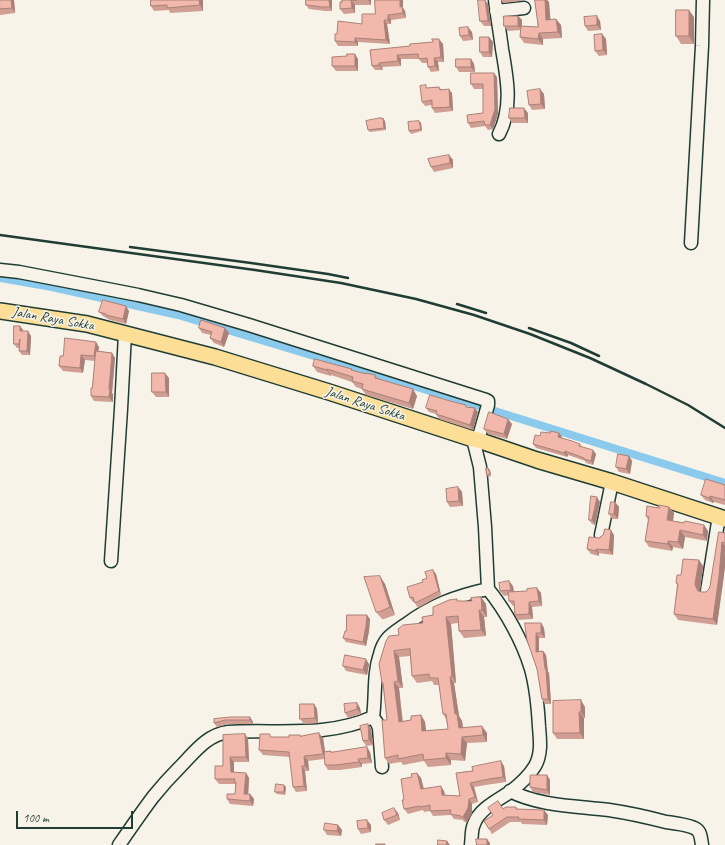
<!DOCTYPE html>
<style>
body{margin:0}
#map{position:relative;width:725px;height:845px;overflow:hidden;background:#f7f3e8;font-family:Caveat,sans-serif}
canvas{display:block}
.scale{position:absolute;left:16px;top:811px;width:117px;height:18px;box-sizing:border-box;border:2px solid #1f3d34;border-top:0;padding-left:5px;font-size:12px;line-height:14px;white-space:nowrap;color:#1f3d34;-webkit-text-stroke:3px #f7f3e8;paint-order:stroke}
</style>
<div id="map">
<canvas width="725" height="845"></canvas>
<div class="scale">100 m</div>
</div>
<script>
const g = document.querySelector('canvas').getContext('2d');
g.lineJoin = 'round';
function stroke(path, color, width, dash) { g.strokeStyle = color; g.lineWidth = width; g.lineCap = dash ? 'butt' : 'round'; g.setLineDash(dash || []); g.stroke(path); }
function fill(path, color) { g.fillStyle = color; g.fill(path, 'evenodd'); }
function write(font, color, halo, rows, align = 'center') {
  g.font = font + ' Caveat,sans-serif'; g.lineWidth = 3; g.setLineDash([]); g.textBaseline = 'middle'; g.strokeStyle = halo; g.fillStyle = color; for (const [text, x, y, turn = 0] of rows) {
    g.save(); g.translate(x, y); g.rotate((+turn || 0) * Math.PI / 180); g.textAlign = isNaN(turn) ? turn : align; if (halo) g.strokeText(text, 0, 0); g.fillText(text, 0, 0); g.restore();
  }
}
stroke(new Path2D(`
 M0 278 52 287 178 315 463 401 725 483`), '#8ccaed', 8);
const minor = new Path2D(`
 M495 0C497 16 500 33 502 49 507 78 513 107 499 134
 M496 11 524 8
 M691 243 702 46 703 0
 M0 270 19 272 97 287 138 295 181 305 249 325 486 400 488 401V405L478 440
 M601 535 612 482
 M111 561 121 409 125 334
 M707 591 719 516
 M373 717 377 723 379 728 382 767
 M510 791C539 806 577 806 609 810 629 813 647 817 666 822 674 823 690 825 696 829 701 832 701 839 702 845
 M119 845C130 829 141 813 153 797 161 787 170 777 179 768 194 753 206 735 228 732 276 729 327 738 373 717 376 696 373 674 380 654 384 638 392 634 405 625 432 605 456 596 488 589L485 527 480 467 473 439
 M471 845C472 838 471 830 474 824 479 809 498 800 510 792 519 785 529 776 535 766 542 754 540 739 539 727 538 708 536 687 531 669 523 642 506 611 488 589`);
const major = new Path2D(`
 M0 311 87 324 215 357 329 392 473 439 478 440 537 460 612 482 725 519`);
stroke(minor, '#1f3d34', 15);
stroke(major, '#1f3d34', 18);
stroke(minor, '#f7f3e8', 12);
stroke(major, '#fcde96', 15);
stroke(new Path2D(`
 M0 235 255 270 341 283 416 299 474 315 530 334 590 358 646 384 688 405 725 428
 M130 247 251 263 328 274 348 278
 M457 304 486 313
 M529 328 571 343 599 356`), '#1f3d34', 2.5);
fill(new Path2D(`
 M0 0H14L15 13 0 15Z
 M151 0H203V11L170 13 169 10 154 11 151 6Z
 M306 0H332V11H325L309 9 306 5Z
 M342 0H371V5H355V13L344 14 340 9Z
 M501 0H521V1L503 3Z
 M535 0H547L549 2 550 19 561 25 562 38 543 39V45L524 43 520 37 521 30 508 31 504 26 518 16 522 20V26L538 27Z
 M488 4 491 26H484L480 21Z
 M403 8 405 11 406 18 391 20V24H387L390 44 358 42V46H338L335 41 337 34 362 24 375 14Z
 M694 17V44H681L676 36Z
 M600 21 601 30 588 31 585 26Z
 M472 32 473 40 463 41 460 36Z
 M602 34 606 39 607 55 599 56 595 51Z
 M489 37 493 42 492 57H483L480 52Z
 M443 44 444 62H438L439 71 431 72 428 67 427 63H422L419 59H401V66L382 67 383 70H375L372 66 370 50Z
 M358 59V71H336L332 66Z
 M471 59 474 64 475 72H459L456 67Z
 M497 77 498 114 493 129 488 130 485 126 471 128 468 123 483 113V89H474L471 84Z
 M439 87 441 89 452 93 453 111 435 113 432 108V105L425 106 422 102 428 88Z
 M544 94 545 109 532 110 529 105Z
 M528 113V123H512L509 118Z
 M385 121 386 130 370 132 368 130Z
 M419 121 421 123 422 131 411 134 409 131Z
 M449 155 453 160V168L434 172 431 167Z
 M129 311 126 324 110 320 108 319 103 316 99 312Z
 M20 326 23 331 31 336 30 355H22L19 351V348H17L14 344Z
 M199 328H225L229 333 224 347 214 343 210 338 211 335 202 333Z
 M99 347 98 351 112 353 115 358 112 393 113 394V402L94 401 91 396 92 388 95 361 85 360 83 373 63 371 59 366 63 356Z
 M313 366 353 371 366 374 375 375 378 378 417 396 413 409 366 395 362 389 356 387 352 382 331 375V376L317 372Z
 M169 378V397H156L152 392Z
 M468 407 478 412 473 430 439 419 436 414 429 412 426 408Z
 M512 424 507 439 488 434 484 429Z
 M550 433H559L562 437 561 438 580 444 582 447 596 454 593 465 586 463 585 461 568 455 567 457 536 448 533 444 540 436Z
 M629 456 632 461 630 474 619 472 616 467Z
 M490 470 491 476 488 477 487 475Z
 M725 485V505L714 502 713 503 705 500 701 495Z
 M458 487 462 492 463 506 450 507 447 502Z
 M600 502 595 525 592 524 589 520Z
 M615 502 619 507 618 519H612L609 514Z
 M669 507 674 513 673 521 704 525 708 531 707 541 685 537 683 549 673 547 672 551 649 547 645 541 648 520 646 516 659 508Z
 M725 533V566L723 582 717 625 678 620 674 614 677 585 676 583 681 575 699 560 703 566 700 591 702 592H706L709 589Z
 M614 535 613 555 599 553V556L591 554 587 549 600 538Z
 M436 574 441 595 418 608 415 603 414 602H413L410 598 423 582 427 578Z
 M385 584 395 615 384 619H382L376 612Z
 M513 586 514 592 527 591 537 588 541 593 542 606 532 607 533 619 518 620 515 615 514 606H513L509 601V595L504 596 500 591Z
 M481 597 486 604 487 617H484L486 636 464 638 459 631 458 623 451 624 456 683H454L459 716 462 721 463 728 487 733V742L467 743 465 761 451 760V765L428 767 424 761 403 765 401 762 389 764 385 758 387 720 383 686 382 683 399 635 423 623 433 615 457 599 458 601H472ZM410 656 412 676 417 683 432 681 434 685H439L443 714 446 719 448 729 426 731 425 722 421 715 411 720 403 722 399 688H403L399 657Z
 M370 619 369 631 366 646 346 642 343 638 346 631Z
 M541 623 544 628 545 638H539V651H543L546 655 548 672 549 673 551 704H545L542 699 537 669 527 640Z
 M369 664 367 675 346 671 343 666Z
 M357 703 360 708 361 714 348 718 345 713Z
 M314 704 317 709 318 723 304 724 300 719Z
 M585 707V718H584V739H557L553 733Z
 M250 717 253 722V724H228L217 727 214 723V719Z
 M371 729 373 745 366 746 363 741Z
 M245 734 248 739 249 762H234V772L246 773 249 778 248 794H250L254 799 253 806 230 804 227 799 235 794V784H219L215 779 223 766Z
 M300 735 301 736 323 738 325 751H331V752H370L372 763 362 764V767L340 770H328L325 765 324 759 308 761 309 771H305L307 791 296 792 293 787 290 757 263 755 259 750 272 737H289Z
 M504 766 506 782 493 784H492L474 787 478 802 472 804V813L467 822H464L463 820 454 819 451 815 433 816 430 811 424 812 423 810 408 814 404 809V800L412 777 417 773 421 778 423 788 444 791 445 795 460 796 456 773Z
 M547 775 550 780V795L533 792 530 787Z
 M286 787 285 795 277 794 275 792Z
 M516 807 517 809 548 815 547 825 522 824 521 822H510L492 834 484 821 503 809Z
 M398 813 400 820 388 825 384 820Z
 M338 825 342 830 341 836 327 835 324 830Z
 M371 825V832L361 834 358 829Z`), '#d09e93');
fill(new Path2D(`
 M11 0H14L15 13 12 8Z
 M199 0H203V11L200 5Z
 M329 0H332V11L330 7Z
 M351 0 355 5V13L352 8Z
 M368 0H371V5Z
 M400 0H403V8L405 11 406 18 403 13 400 7Z
 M485 0 488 4 491 26 488 21Z
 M545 0H547L549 2 551 26 546 20Z
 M689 10 694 17V44L689 36Z
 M388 15 391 20V24L388 20Z
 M518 16 522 20V30L518 26Z
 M597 16 600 21 601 30 597 25Z
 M556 19 561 25 562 38 558 32Z
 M384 20 387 24 390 44 386 40Z
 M468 27 472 32 473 40 469 35Z
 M539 33 543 39V45L538 39Z
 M602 34 606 39 607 55 603 50Z
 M489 37 493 42 492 57 489 52Z
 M355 38 358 42V46L355 42Z
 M439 39 443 44 444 62 441 57Z
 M355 54 358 59V71L355 66Z
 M397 55 401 59V66L398 61Z
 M434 58 438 62 439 71 435 66Z
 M471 59 474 64 475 72 471 67Z
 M379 63 382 67 383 70 379 65Z
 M494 73 497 77 498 114 493 129 490 125Z
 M449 89 452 93 453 111 450 107Z
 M540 89 544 94 545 109 541 104Z
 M524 108 528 113V123L525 118Z
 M383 118 385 121 386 130 384 128Z
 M419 121 421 123 422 131 421 129Z
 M449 155 453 160V168L450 163Z
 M126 306 129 311 126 324 123 319Z
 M20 326 23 330V335L20 331Z
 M225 328 229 333 224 347 221 342Z
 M28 331 31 336 30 355 27 351Z
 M96 342 99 347 97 361 94 356Z
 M112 353 115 358 112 393 113 394V402L109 397V389Z
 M81 355 85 360 83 373 80 368Z
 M327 369 331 375V376L327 370Z
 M165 373 169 378V397L166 392Z
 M413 389 417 396 413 409 409 403Z
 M475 408 478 412 473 430 470 425Z
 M508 419 512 424 507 439 504 434Z
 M559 433 562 437 560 441 558 437Z
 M593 450 596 454 593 465 591 461Z
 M565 451 568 455 567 457 564 453Z
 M629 456 632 461 630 474 626 469Z
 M488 468 490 470 491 476 490 474Z
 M458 487 462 492 463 506 459 501Z
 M710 496 714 502 713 503 709 498Z
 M597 497 600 502 595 525 592 520Z
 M615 502 619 507 618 519 614 514Z
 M669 507 674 513 672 527 667 520Z
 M704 525 708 531 707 541 703 535Z
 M611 530 614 535 613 555 609 550Z
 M680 530 685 537 683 549 678 542Z
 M668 541 673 547 672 551 668 544Z
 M722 542 725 546V566L723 582 717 625 713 619Z
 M596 549 599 553V556L596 551Z
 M699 560 703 566 700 590V593L696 587 695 584Z
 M433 570 436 574 441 595 439 591Z
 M380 576 385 584 395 615 390 607Z
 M509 581 513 586 514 595 511 590Z
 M537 588 541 593 542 606 539 601Z
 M481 597 486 604 487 617 482 610Z
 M529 602 532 607 533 619 529 614Z
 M479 610 484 617 486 636 481 630Z
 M367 615 370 619 369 631 366 646 363 642Z
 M446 617 451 624 456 683 452 676Z
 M541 623 544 628 545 638 541 633Z
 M536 633 539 638V656L536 652Z
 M394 651 399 657 403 688 398 681Z
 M543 651 546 655 548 672 549 673 551 704 548 699Z
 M366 659 369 664 367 675 363 670Z
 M450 677 454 683 459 716 462 721 464 735 459 728 455 714Z
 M394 682 399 688 403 729 399 722Z
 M581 700 585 707V718L581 712Z
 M357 703 360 708 361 714 357 709Z
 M314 704 317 709 318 723 315 718Z
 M579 712 584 718V739L580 733Z
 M421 715 425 722 427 738 422 731Z
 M250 717 253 722V724L250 720Z
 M368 724 371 729 373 745 369 740Z
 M482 726 487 733V742L483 735Z
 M319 733 323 738 326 759 323 754Z
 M245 734 248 739 249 762 246 757Z
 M462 737 467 743 465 761 461 754Z
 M367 747 370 752 372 763 368 758Z
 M446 753 451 760V765L446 758Z
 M304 756 308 761 309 771 305 766Z
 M230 757 234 762V777L231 772Z
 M358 759 362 764V767L359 762Z
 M501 761 504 766 506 782 503 777Z
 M302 766 305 771 307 791 304 786Z
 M246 773 249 778 248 799 244 794Z
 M417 773 421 778 425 793 421 789Z
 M547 775 550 780V795L547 790Z
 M470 783 474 787 478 802 475 797Z
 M284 785 286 787 285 795 284 792Z
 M441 786 444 791 446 800 442 795Z
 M250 794 254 799 253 806 250 801Z
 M469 799 472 804V813L467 822 463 817Z
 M394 808 398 813 400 820 397 815Z
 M544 810 548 815 547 825 544 820Z
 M367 820 371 825V832L368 828Z
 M338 825 342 830 341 836 337 831Z
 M487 839 490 843V845H487Z
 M447 841 450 845H446Z`), '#a98178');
const building = new Path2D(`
 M0 0H11L12 8 0 9Z
 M151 0H199L200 5 167 8V5L151 6Z
 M306 0H329L330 7H323L306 5Z
 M342 0H357H351L352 8 340 9V2H342Z
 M375 0H400V7L402 6 403 13 388 15V20H384L386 40 355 38V42L335 41V34H337L338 21 362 24V14H375Z
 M478 0H485L488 21H480Z
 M535 0H545L546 20 556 19 558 32 539 33 538 39 520 37 521 26 538 27Z
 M676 10H689V36H676Z
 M504 16H518V26H504Z
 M597 16V25L585 26 584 17Z
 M468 27 469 35 460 36 459 28Z
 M602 34 603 50 595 51 594 35Z
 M480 37H489V52H480Z
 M432 39H439L441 57 434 58 435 66 428 67 427 58 419 59 418 54 397 55 398 61 379 63V65L372 66 370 50 410 46V44L433 42Z
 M347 54H355V66H332V57L347 56Z
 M456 59H471V67H456Z
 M471 73H494L495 109 490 125H485L484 121 468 123 467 115 483 113V84H471Z
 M426 85V88L439 87 440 90 449 89 450 107 432 108V100L422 102 420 86Z
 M540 89 541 104 529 105 527 91Z
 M510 108H524L525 118H509Z
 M381 118V119L383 118 384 128 368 130 366 121Z
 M419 121 421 129 409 131 408 122Z
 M449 155 450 163 431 167 428 159Z
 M103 300 126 306 123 319 106 315V314L99 312Z
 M201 320 225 328 221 342 210 338 212 332 199 328Z
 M14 326H20V331H28L27 351H19L20 339 19 344H14Z
 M65 338 96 342 94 356 81 355 80 368 59 366 60 356H63Z
 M96 351 112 353 109 389H110L109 397 91 396V388H92Z
 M315 359 333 364 352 369 351 370 366 374V373L375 375V378L413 389 409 403 362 389 363 384 352 381 353 377 327 369V370L313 366Z
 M152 373H165L166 392H152Z
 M430 395 450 401 466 405V407L475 408 470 425 436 414 437 411 426 408Z
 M489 412 508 419 504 434 484 429Z
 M551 431 559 433 558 437 572 441 580 444 579 446 593 450 591 461 584 459V458L565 451 564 453 533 444 535 435 540 436 541 432 550 433Z
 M618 454 629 456 626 469 616 467Z
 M486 468H488L490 474 487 475Z
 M706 479 725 485V500L710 496 709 498 701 495Z
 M458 487 459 501 447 502 446 489Z
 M591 496 597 497 592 520H589Z
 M611 502H615L614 514H609Z
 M659 505 669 507 667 520 684 523 685 521 704 525 703 535 680 530 678 542 668 541V544L645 541 649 517 646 516 647 506 659 508Z
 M605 529 611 530 609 550 596 549V551L587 549 589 537 600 538V537L603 535Z
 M719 532 725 533V543L722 542 719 576 713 619 674 614 677 590 678 584 676 583 677 575H681L683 559 699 560 695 584 696 587 698 591 702 592H706L709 589 710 586Z
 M433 570 439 591 415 603 413 597 410 598 407 587 423 582 422 580 427 578 425 572Z
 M380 576 390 607 379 612H376L364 577Z
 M509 581 511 590 500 591 499 583Z
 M537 588 539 601 529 602V614L515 615 514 601H509L508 592 527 591V589Z
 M481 597 482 610H479L481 630 459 631 458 616 446 617 452 676 450 677 455 714H457L459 728 482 726 483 735 462 737 461 754 446 753V758L424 760 423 754 398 759V755L385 758 382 720H387L383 683H382L379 664 386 641 389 636 399 635 398 629 403 625 423 623 422 617 433 615V607L449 600 457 599V601H472L471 598ZM410 649 412 676 429 674 430 678H438L443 714H446L448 729 422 731 421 715 411 716V720L399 722 394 682 398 681 394 651Z
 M347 615H367L366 626 363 642 343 638 345 631H346Z
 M525 623H541V633H536V652L543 651 545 669H546L548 699H542L537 669 527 640Z
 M345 655 366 659 363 670 343 666Z
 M581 700V712H579L580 733H553V701Z
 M357 703V709L345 713 344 704Z
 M300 704H314L315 718 300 719Z
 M231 717H250V720H225L214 723V719Z
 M368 724 369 740 363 741 360 726Z
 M319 733 323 754 304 756 305 766H302L304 786 293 787 289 752 259 750 260 734H270V737H289V735H300V736Z
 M245 734 246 757H230L231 772 246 773 244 794H250V801L227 799V794H235L236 782H234L235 779H215V766H223V735Z
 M367 747 368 758 358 759 359 762 336 765H325L324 752 331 751V752Z
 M501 761 503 777 489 779 470 783 475 797 469 799 468 808 463 817H461V816L450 814 451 810 430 811V805L421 807 420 806 404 809 402 800H404L401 779 412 777 411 774 417 773 421 789 441 786 442 795 460 796 456 773 473 771 472 767Z
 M531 775H547V790L530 787V776Z
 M276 784 284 785V792H275Z
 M498 801 503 809 506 807H516V809L544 810V820L518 819 519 817H507L489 829 484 821 493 815 488 808Z
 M394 808 397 815 384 820 382 813Z
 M367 820 368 828 358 829 357 821Z
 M325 823 338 825 337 831 324 830Z
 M476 839H487V845H477Z
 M438 840 447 841 446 845H438Z
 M376 844H385V845H376Z`);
fill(building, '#f2b8ab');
stroke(building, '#a98178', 1);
write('14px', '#1f3d34', '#f7f3e8', [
 ["Jalan Raya Sokka",53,319,10],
 ["Jalan Raya Sokka",365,404,18]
]);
</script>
